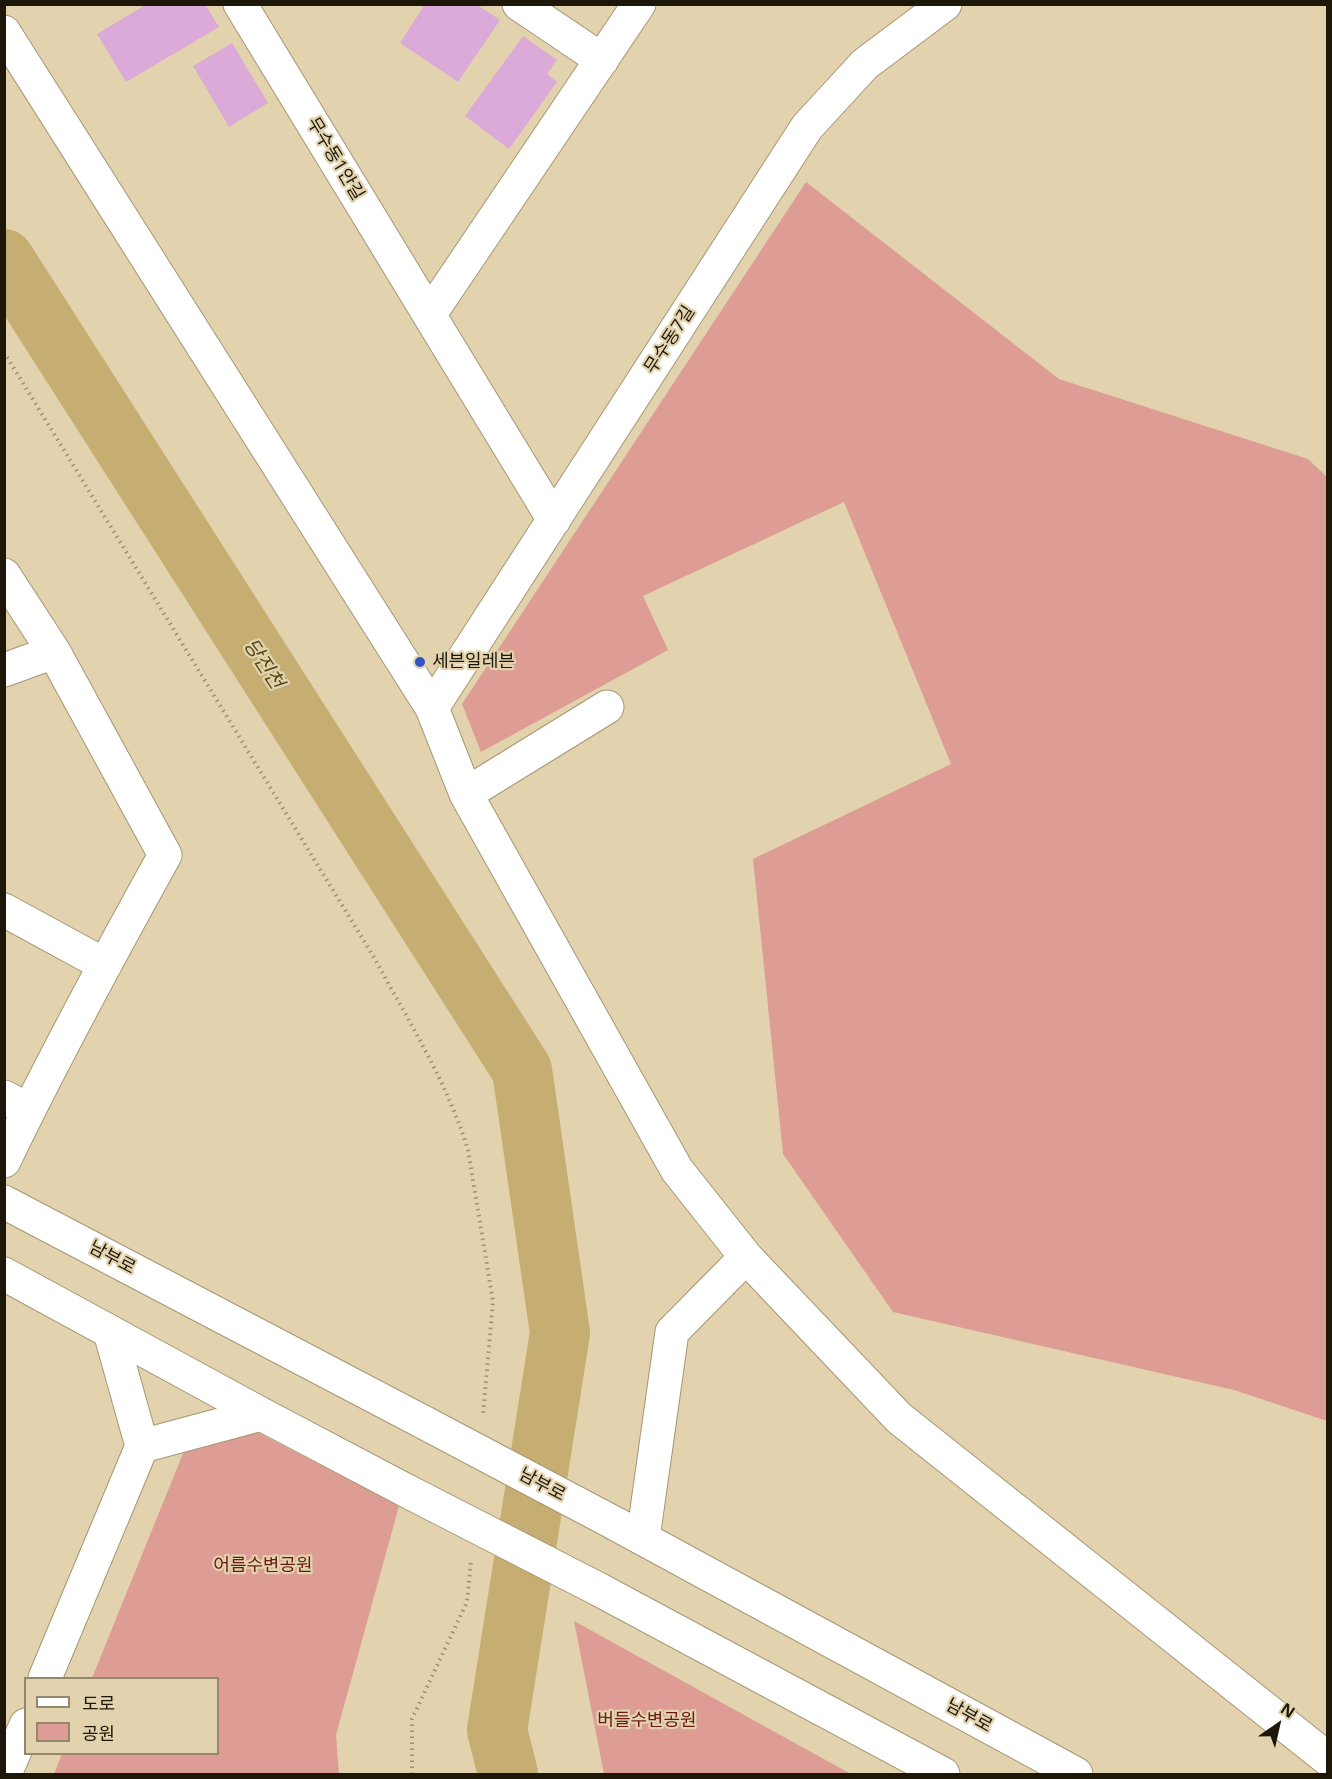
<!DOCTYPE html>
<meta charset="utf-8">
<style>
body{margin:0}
#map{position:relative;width:1332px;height:1779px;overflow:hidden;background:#e2d3ae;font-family:"Open Sans","Noto Sans KR",sans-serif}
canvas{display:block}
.frame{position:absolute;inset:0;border:6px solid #1d1709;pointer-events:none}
.legend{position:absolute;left:24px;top:1677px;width:195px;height:78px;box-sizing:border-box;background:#e2d3ae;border:2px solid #93886c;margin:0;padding:8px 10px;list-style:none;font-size:18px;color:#1d1709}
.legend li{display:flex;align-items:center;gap:12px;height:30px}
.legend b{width:30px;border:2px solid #93886c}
.north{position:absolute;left:1248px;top:1695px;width:60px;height:60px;-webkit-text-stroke:4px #e2d3ae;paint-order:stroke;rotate:34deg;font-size:16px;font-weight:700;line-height:24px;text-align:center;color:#1d1709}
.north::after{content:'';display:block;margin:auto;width:21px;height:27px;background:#1d1709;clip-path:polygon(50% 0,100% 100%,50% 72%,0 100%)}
</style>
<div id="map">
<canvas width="1332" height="1779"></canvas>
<div class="frame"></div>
<ul class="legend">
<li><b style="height:8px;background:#fff"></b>도로</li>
<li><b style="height:16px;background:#dd9d94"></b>공원</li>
</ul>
<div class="north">N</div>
</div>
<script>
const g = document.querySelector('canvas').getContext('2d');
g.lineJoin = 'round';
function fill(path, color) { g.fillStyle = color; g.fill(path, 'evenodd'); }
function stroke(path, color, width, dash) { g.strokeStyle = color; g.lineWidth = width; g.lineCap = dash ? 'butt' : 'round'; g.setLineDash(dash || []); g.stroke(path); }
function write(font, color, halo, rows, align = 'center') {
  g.font = font + ' "Open Sans","Noto Sans KR",sans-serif'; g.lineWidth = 4.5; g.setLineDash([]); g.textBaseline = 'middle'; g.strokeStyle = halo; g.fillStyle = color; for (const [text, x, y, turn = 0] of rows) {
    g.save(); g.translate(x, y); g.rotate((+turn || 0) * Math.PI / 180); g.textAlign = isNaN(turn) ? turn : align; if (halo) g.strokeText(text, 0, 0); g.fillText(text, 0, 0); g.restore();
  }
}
fill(new Path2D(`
 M806 182 1059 379 1308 459 1327 477V1421L1234 1390 893 1312 783 1154 753 859 951 764 844 502 643 596 668 650 481 752 462 704Z
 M253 1430 399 1506 336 1735 339 1774H54L62 1754H218V1678H92L184 1451Z
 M574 1621 851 1774H604Z`), '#dd9d94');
stroke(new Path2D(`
 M4 259 522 1070 560 1333 497 1730 508 1774`), '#c6ad71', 60);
fill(new Path2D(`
 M147 4H205L219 27 126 82 97 34Z
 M425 4H476L500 20 458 82 400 43Z
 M523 36 557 60 547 74 557 82 509 149 465 116Z
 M232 43 268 103 229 127 193 66Z`), '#dbaad8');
const street = new Path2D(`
 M240 4 554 520
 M519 4 602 60
 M4 32 432 708 466 794 677 1170 746 1257 899 1418 1328 1759
 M430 314 639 4
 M4 575 54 652 165 855C109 956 54 1057 4 1161
 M4 670 54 652
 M432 708 807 127 865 64 945 4
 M466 794 607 707
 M4 910 105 965
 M4 1097 29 1110
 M142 1446 261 1414
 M643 1538 672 1332 746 1257
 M45 1678 142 1446 110 1332
 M5 1774 26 1725`);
const secondary = new Path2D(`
 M4 1202 425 1423
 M4 1274 261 1414 407 1491
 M616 1524 1076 1774
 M598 1589 943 1774`);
stroke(street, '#a69774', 35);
stroke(secondary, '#a69774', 35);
stroke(new Path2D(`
 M4 352 375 959C408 1020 448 1084 468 1150L493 1301 483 1415
 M412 1774V1719L467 1602 471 1560`), '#9d9174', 4, [1.5, 4.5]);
stroke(street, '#fff', 33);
stroke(secondary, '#fff', 33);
const secondaryBridge = new Path2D(`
 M425 1423 616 1524
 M407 1491 598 1589`);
stroke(secondaryBridge, '#a69774', 35, []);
stroke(secondaryBridge, '#fff', 33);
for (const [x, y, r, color] of [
 [420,662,6,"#3653c4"]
]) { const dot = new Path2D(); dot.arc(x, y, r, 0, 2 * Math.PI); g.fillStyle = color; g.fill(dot); stroke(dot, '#e2d3ae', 2); }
write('18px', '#1d1709', '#e2d3ae', [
 ["무수동1안길",335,159,59],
 ["무수동7길",670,340,-57],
 ["남부로",112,1258,28],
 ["남부로",542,1485,28],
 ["남부로",969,1716,29]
]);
write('18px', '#1d1709', '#e2d3ae', [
 ["세븐일레븐",432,662]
], 'left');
write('18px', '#691a15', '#e2d3ae', [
 ["어름수변공원",263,1566],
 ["버들수변공원",647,1721]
]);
write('italic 20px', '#574516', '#e2d3ae', [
 ["당진천",263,664,57]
]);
</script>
